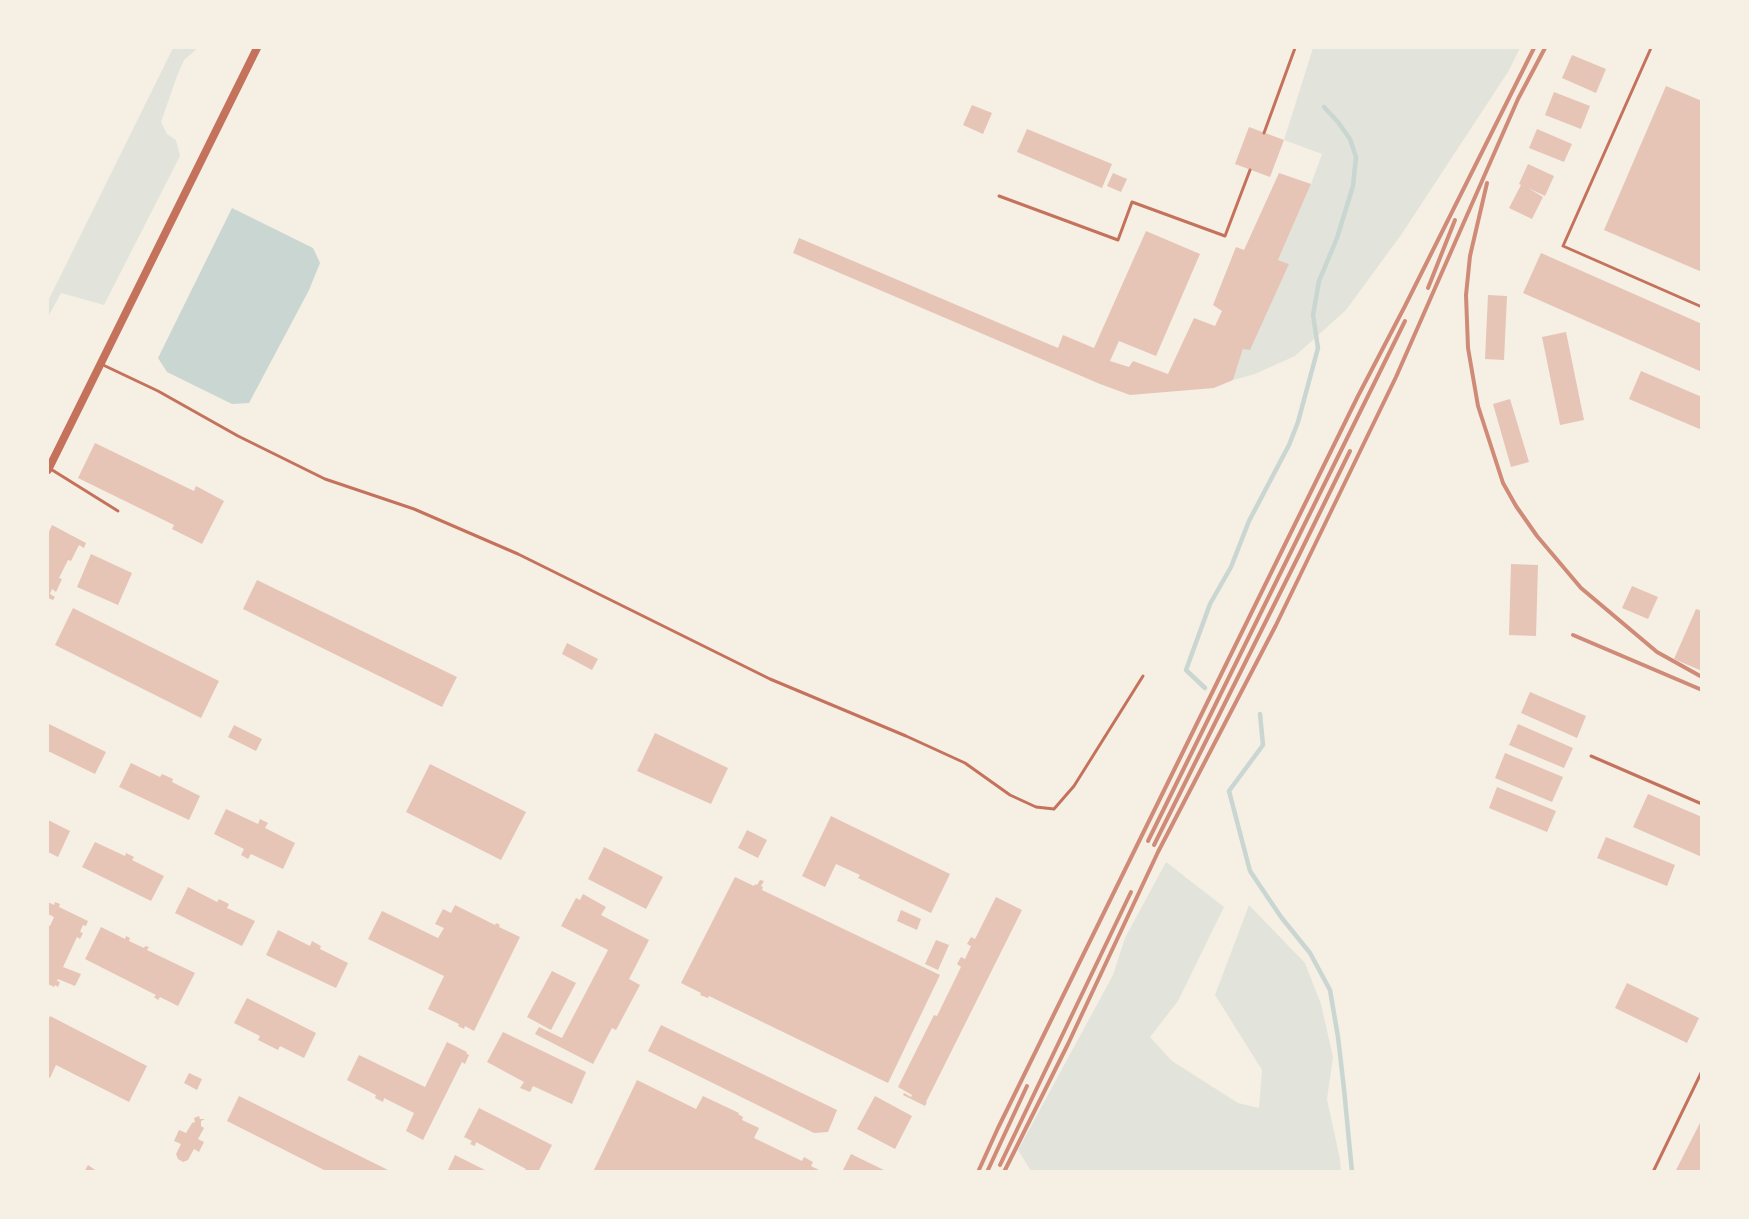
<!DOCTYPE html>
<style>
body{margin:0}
#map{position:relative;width:1749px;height:1219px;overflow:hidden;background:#f6efe4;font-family:Spectral,serif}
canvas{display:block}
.frame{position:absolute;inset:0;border:49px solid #f6efe4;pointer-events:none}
</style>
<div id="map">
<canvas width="1749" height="1219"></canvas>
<div class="frame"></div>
</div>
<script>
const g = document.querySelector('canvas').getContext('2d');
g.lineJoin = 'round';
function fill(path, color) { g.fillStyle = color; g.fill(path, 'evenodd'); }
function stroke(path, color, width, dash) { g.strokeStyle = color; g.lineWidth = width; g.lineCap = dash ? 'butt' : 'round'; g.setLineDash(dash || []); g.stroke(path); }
fill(new Path2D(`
 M173 48H198L184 60 177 76 161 122 167 134 176 140 180 156 104 305 61 293 48 317V301Z
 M1313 48H1520L1508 72 1401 235 1346 310 1295 356 1255 374 1233 380 1243 349 1289 264 1278 260 1311 184 1322 154 1284 140Z
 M1166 862 1224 907 1178 1001 1150 1037 1172 1061 1238 1103 1259 1108 1262 1070 1215 995 1249 905 1305 963 1321 1004 1333 1057 1327 1099 1340 1159 1341 1171H1031L1018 1150 1113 975 1125 938Z`), '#e2e4dc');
fill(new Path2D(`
 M232 208 313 248 320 263 309 290 249 403 232 404 167 372 158 358Z`), '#c9d6d2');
stroke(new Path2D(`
 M1205 688 1186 670 1210 604 1231 567 1249 521 1289 445 1298 422 1318 348 1313 315 1319 281 1337 238 1353 186 1356 157 1350 139 1338 122 1324 107
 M1260 714 1263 745 1229 791 1250 871 1281 917 1310 953 1330 990 1338 1037 1344 1089 1352 1172`), '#c9d6d2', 4.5);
fill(new Path2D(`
 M1572 55 1606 69 1596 93 1562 78Z
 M1666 86 1702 101V272L1604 230Z
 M1554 92 1590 106 1581 129 1545 115Z
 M972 105 992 113 983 134 963 125Z
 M1249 127 1284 140 1270 177 1235 164Z
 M1027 129 1112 164 1102 188 1017 152Z
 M1537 129 1572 144 1564 162 1529 148Z
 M1528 164 1554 176 1545 196 1528 188 1543 197 1532 219 1509 208 1521 185 1519 184Z
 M1113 173 1127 179 1121 192 1107 186Z
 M1279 173 1311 184 1278 260 1289 264 1250 350 1243 349 1233 380 1214 388 1130 395 1100 384 793 253 799 238 1058 348 1063 335 1094 348 1146 231 1200 254 1156 356 1119 341 1110 361 1129 367 1133 361 1168 374 1194 318 1215 326 1222 311 1213 305 1236 247 1244 250Z
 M1541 253 1702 324V372L1523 293Z
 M1488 295 1507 296 1504 360 1485 359Z
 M1566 332 1584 420 1560 425 1542 337Z
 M1641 371 1702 397V430L1629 399Z
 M1510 399 1529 462 1511 467 1493 404Z
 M95 443 194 491 196 486 224 501 202 544 172 529 174 525 78 478Z
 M52 525 86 543 84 548 79 545 71 561 68 560 59 578 62 579 56 592 52 589 50 594 55 597 53 600 48 598V534Z
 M91 554 132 573 118 605 77 587Z
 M1511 564 1538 565 1536 636 1509 635Z
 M257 580 457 677 442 707 243 609Z
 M1632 586 1658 597 1648 619 1622 608Z
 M73 608 219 681 201 718 55 645Z
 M1696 609 1702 611V671L1674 659Z
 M567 643 598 659 592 670 562 654Z
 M1530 692 1586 716 1577 738 1521 713Z
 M49 724 106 752 95 774 48 751V728Z
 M1518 724 1573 748 1564 768 1509 745Z
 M234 725 262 739 256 751 228 737Z
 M655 733 728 768 711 804 637 771Z
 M1505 753 1563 777 1552 802 1495 778Z
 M131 763 160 777 162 774 173 779 172 782 200 796 189 820 119 787Z
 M430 764 526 812 501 860 406 812Z
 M1497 787 1556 811 1547 832 1489 808Z
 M1648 794 1702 817V857L1633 827Z
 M226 809 258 824 260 819 268 823 265 828 295 843 283 869 251 854 248 859 241 855 244 849 214 834Z
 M831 816 950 874 931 913 858 878 860 875 836 864 825 887 802 876Z
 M48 820 70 831 58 857 48 852Z
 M747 830 767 840 758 858 738 848Z
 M1606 837 1675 865 1667 886 1597 858Z
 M95 842 125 856 126 853 134 857 132 860 164 876 151 901 82 867Z
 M604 847 663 877 646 909 588 879Z
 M735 877 754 886 755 884 757 885 760 880 764 881 761 886 763 887 762 890 940 975 888 1083 709 996 708 998 700 995 701 993 681 983Z
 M188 887 217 902 219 899 229 904 227 908 255 921 242 946 175 913Z
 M583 894 606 907 601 915 649 940 629 979 640 985 616 1030 612 1028 593 1064 535 1034 539 1027 562 1038 608 950 561 926 576 898 580 900Z
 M996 897 1022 910 926 1102H927L925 1106 903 1095 904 1093 911 1097 912 1095 898 1087 934 1015 937 1016 961 967 957 964 961 957 965 959 971 946 967 944 971 937 975 939Z
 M48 902 54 905 55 902 60 904 59 907 88 921 86 926 83 925 80 932 83 933 80 939 77 937 63 967 81 974 75 986 58 979 57 981 60 982 58 987 55 985 54 987 48 984V925L50 926 54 917 48 914Z
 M455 905 495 925 496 923 500 925 499 927 520 937 474 1031 465 1026 464 1029 458 1026 459 1024 428 1009 444 976 368 939 382 911 438 938 444 928 435 924 443 909 451 913Z
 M901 910 921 919 917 930 897 921Z
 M101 927 125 939 126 936 130 938 129 941 144 948 145 946 149 947 147 950 195 973 178 1006 160 997 158 1000 154 997 156 995 85 959Z
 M278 930 310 946 312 941 321 946 320 949 348 963 336 988 266 955Z
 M936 940 949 945 938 970 925 964Z
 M552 971 576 983 551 1030 527 1017Z
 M1627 983 1699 1018 1687 1043 1615 1008Z
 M247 998 316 1033 304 1058 280 1046 278 1050 258 1040 260 1036 234 1023Z
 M50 1016 147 1066 129 1102 56 1065 50 1078 48 1076V1021Z
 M661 1025 837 1110 828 1132 814 1133 648 1051Z
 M503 1032 586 1072 572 1104 533 1086 530 1092 520 1088 524 1082 487 1062Z
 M447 1042 467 1052 466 1053 469 1055 465 1064 462 1062 423 1140 406 1131 414 1113 384 1098 383 1102 375 1098 376 1095 347 1080 359 1055 425 1087Z
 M189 1073 202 1079 197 1090 184 1083Z
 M637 1080 696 1109 703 1096 739 1113 738 1114 743 1117 742 1120 759 1128 754 1138 802 1161 804 1157 813 1162 811 1166 823 1172H593Z
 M239 1096 388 1170 387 1172H328L227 1121Z
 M875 1096 912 1116 895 1149 857 1129Z
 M479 1108 552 1145 538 1172H524L526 1169 476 1142 475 1146 470 1144 472 1141 464 1137Z
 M199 1116 200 1119H205L201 1121V1126L204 1128 198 1139 204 1142 199 1152 194 1149 188 1160 183 1162 178 1159 176 1154 181 1144 174 1141 179 1130 186 1133 192 1123 195 1122 194 1118Z
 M1702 1119V1172H1675Z
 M851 1154 888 1172H842Z
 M455 1155 489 1172H447Z
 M88 1165 98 1172H84Z`), '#e6c5b7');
stroke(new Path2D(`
 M1651 48 1563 246 1702 307
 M1264 133 1295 48
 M999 196 1118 240 1132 202 1225 236 1250 170
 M101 364 158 391 238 436 325 479 414 509 518 554 770 679 906 736 965 763 1010 795 1036 807 1054 809 1074 786 1143 676
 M49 468 118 511
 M1591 756 1702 804
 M1653 1172 1702 1071`), '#c5725c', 3);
stroke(new Path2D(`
 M48 470 257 48`), '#c5725c', 8);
stroke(new Path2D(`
 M1487 183 1470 256 1466 295 1468 348 1478 406 1503 483 1516 506 1537 536 1581 588 1657 652 1702 677
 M1428 288 1455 220
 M1573 635 1702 690
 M1148 841 1405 321
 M1154 845 1300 553 1350 451
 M1000 1165 1131 892
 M978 1172 998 1128 1358 396 1405 306 1534 48
 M987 1172 1027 1086
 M1004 1172 1068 1044 1158 852 1276 625 1396 377 1518 99 1545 48`), '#cf8b77', 4);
</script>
